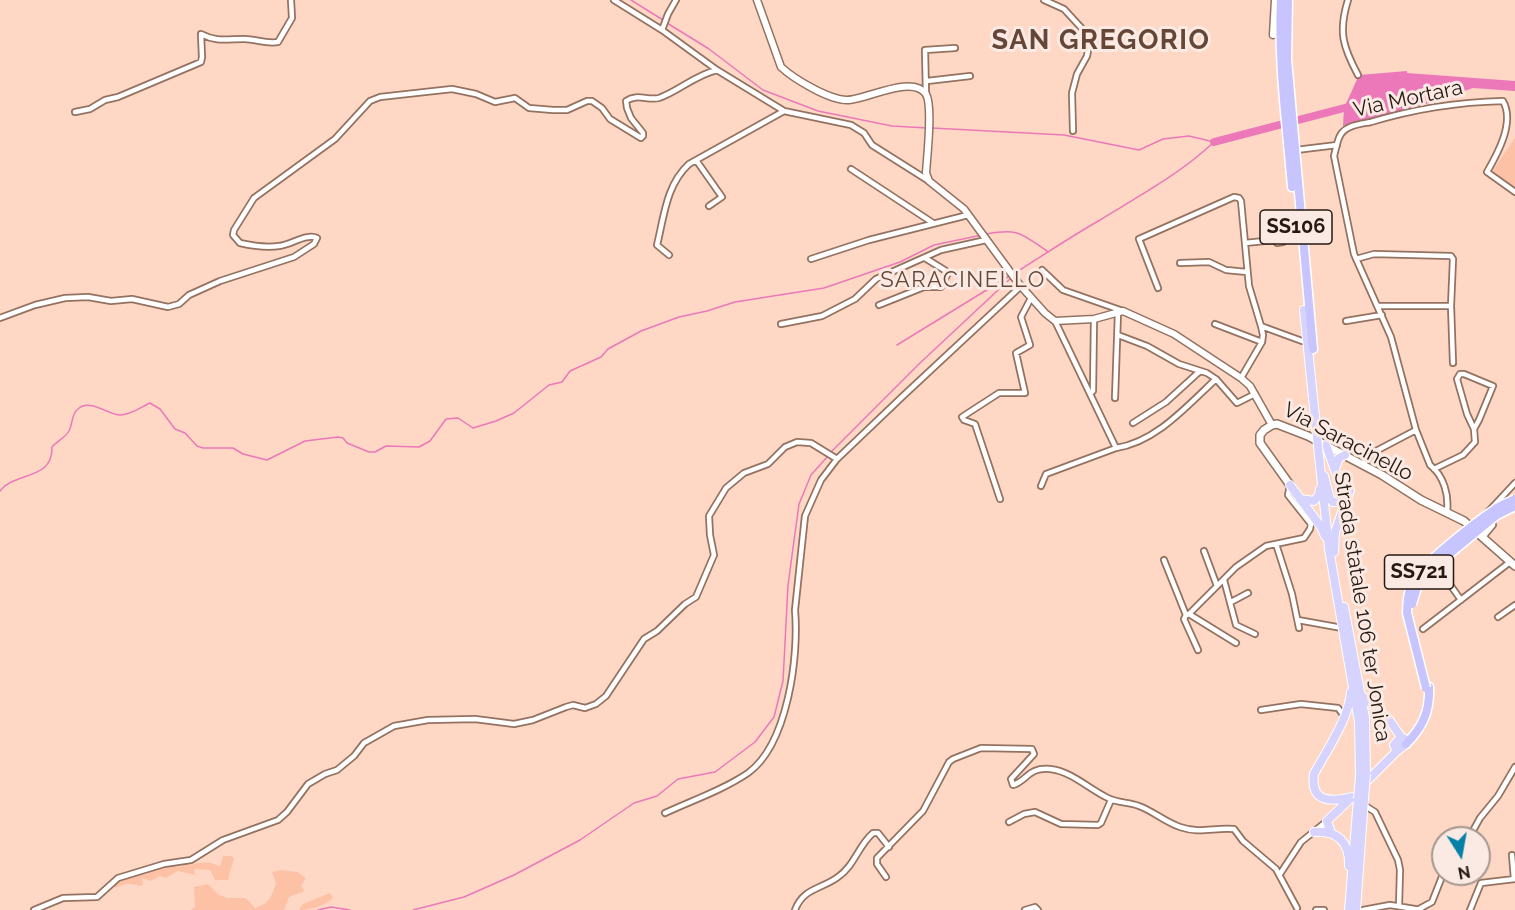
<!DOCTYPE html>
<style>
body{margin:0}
#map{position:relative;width:1515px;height:910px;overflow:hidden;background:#fed8c5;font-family:Raleway,sans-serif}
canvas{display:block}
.north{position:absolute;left:1431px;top:826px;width:60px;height:60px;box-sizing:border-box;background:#faeae3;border:2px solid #a5968f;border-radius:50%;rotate:169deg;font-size:16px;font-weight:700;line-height:24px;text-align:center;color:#261912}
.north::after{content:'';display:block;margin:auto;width:21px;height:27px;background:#0681a7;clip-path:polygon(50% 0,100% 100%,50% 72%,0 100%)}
</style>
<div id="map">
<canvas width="1515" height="910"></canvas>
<div class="north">N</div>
</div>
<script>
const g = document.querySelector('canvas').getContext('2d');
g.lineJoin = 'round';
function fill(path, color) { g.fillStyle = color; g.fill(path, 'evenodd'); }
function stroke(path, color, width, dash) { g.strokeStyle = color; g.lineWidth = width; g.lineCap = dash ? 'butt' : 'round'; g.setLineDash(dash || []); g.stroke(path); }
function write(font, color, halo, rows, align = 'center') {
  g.font = font + ' Raleway,sans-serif'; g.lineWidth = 6; g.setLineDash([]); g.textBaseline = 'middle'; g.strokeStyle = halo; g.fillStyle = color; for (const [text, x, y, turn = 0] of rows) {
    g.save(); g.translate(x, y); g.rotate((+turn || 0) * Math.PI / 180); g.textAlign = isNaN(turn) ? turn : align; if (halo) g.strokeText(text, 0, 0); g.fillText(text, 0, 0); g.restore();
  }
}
fill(new Path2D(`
 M1515 138V189L1491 173Z
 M223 856H231L234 858 228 880H215L210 870 194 869 195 875 178 871 166 878 160 876 151 881 142 878 143 885 140 886C132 883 124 883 116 888L114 886 118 883 116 881C127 877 138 876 149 873L148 871 176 864 178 867 182 866V863L189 862V865C202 862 208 861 220 866Z
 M281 870 297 872 306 878 301 886 305 891 289 897 284 910H191L195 907 194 887 208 884 219 895 228 898H246L255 908C269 904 272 896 276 883L272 872Z
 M330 893 333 898C324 906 311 910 299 910L303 904Z`), '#fdc2a5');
fill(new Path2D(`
 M1407 71V73L1515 81V91L1473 88 1433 102 1343 126 1344 108 1359 75Z`), '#ec78b9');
stroke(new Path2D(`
 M631 0 663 20
 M667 23 709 49 763 90 818 111 892 126 927 128
 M932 128 1064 135 1139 150 1163 139 1189 136 1214 142
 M986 234C1020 228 1021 234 1047 251
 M1018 271C1045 254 1072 236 1100 220 1139 196 1180 174 1214 142
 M1014 275 1018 271
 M897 345 1011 275
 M831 452 920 363 1011 278
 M0 491C15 471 53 481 52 447 57 441 65 438 69 431 73 424 71 414 78 409 89 398 107 414 119 415 129 416 141 407 150 403L160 409 175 429 185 433 197 446 203 448H233L243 454 267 460 305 441 338 437 343 438 347 443 369 452H375L386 446 419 447 430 441 446 419 458 418 473 428 496 421 514 413 549 385 562 382 570 371 601 357 608 349 641 331 679 317 707 311 735 302 824 288 900 262 934 245 982 235
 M318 910 331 907 350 910
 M413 910 464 897 514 875 580 840 634 803 657 796 678 779 715 772 755 742 774 717 783 681 788 585 799 504 811 475 828 456`), '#ec78b9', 1.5);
stroke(new Path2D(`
 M1214 142 1352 106`), '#ec78b9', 8);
const minor = new Path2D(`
 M614 0 662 30 717 70 784 111 851 125 864 133 872 145 929 181
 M1044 0 1064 9 1087 34 1089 45 1087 56 1077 74 1072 93 1073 131
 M1348 0C1338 32 1343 47 1358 75
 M662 30 668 14 676 0
 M927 81 970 76
 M926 95 925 50 955 48
 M75 112 90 109 105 100 118 97 201 62 202 57 201 34C216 42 227 39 244 39 256 39 265 44 278 42L292 18 291 0
 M1296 150 1337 145
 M696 160 722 197 709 206
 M851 169 933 223
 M1245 243 1274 240 1277 243 1283 242
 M669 255 657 245C664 217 666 185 689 164L784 111
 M811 259 869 240 968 215
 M1356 259 1374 254 1451 256 1453 259 1451 306 1453 363
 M1180 263 1209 262 1226 270 1247 272
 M1042 270 1063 290 1123 311
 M1158 288 1139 239 1234 197 1239 198 1241 201 1249 286 1261 326 1302 341H1307
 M879 305 924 287H941L947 275 946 271 925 258
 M1379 306H1451
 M0 318 35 305 65 298 88 297 111 301 132 299 168 307 179 304 189 295 220 281 294 257 314 244 317 238C306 233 291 245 279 246 265 248 253 246 240 243L233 235 234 230 254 198 335 139 370 101 380 97 452 89 476 94 495 102 515 98 529 108 553 110H567L587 101H592L602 108 610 119 641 138 643 136V133L631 118 627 108 626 101C637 93 648 101 659 98 679 91 695 75 717 70
 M1346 321 1382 315
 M781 324 822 316 855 299 876 279 941 250 986 240
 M1215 324 1262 342 1263 335 1261 326
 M1118 335 1147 346 1179 364 1207 373 1216 379 1237 403 1255 394
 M1241 378 1262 342
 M1090 394 1093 391 1094 319
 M1115 398 1118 312
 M1133 423 1166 402 1200 371
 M1116 448C1156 442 1187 406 1216 379
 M1362 464 1376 451 1416 430
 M1434 469 1463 455 1475 442 1474 429 1467 414 1457 379 1460 374H1464L1493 386 1479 420 1474 429
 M1041 486 1046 474 1116 448 1055 321
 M1000 499 975 424 964 420 962 417 999 393H1025L1016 353 1030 345 1021 317 1031 298
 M1447 512C1449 495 1444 476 1430 465L1416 430 1391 337 1354 254 1334 156C1336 149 1337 140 1341 134 1347 125 1361 124 1371 122 1414 109 1458 102 1503 101 1515 122 1498 153 1487 172L1515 192
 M1488 512 1515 483
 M1483 537 1493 525 1491 519
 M1276 544 1292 594 1299 628
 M1204 551 1217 586
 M1164 560 1186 615 1184 619 1198 650
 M1446 579 1461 600
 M1224 580 1236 625 1255 634
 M1231 602 1248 593
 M1189 614 1236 643
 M1186 615 1189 614 1236 567 1266 546 1304 538 1310 529 1311 524 1288 495 1290 485
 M1498 617 1515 605
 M1298 620 1342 628
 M1423 629 1510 562
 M1261 710 1301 704 1338 708 1344 716
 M1364 805 1375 812 1398 860 1400 870 1399 906
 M665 813C693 800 723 790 748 773 788 744 799 656 795 610L805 516 821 480 837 459 903 396 1021 286
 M1009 822 1024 814 1035 812 1061 824 1098 825 1101 823 1111 800
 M1469 838 1480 818 1498 796 1515 767
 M1512 855 1514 879
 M1280 874 1301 842 1327 821
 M886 877 877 864V858L923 811 949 762 953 759 981 748 1032 749 1034 754 1011 779 1013 785C1027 781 1028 767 1050 769 1071 771 1089 789 1108 798 1117 803 1129 802 1139 806 1153 811 1165 822 1180 827 1200 834 1215 827 1234 829L1243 841 1276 869 1297 908
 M1419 909 1432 902 1443 874
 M34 910 63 898 97 897 118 878 164 864 191 860 223 840 278 820 287 812 308 784 325 774 337 770 354 756 364 743 394 726 428 720 475 719 514 724 533 720 566 707 573 705 585 708 596 704 606 696 644 639 657 631 685 604 696 597 714 555 710 535 709 516 726 488 744 473 768 464 785 447 797 442 811 443 837 459
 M795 910C803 888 822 889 838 877 855 865 858 846 873 833H878L889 847
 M1025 910 1035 907 1038 910
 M1316 910H1324
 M1363 910 1390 905 1421 910
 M1470 910 1481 883 1515 879`);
const tertiary = new Path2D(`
 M757 0 781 67C794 79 829 100 847 100 866 100 912 74 926 94 933 106 927 157 926 173L929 181 964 209 1019 284 1045 313 1055 321 1094 319 1123 311 1174 334 1241 378 1250 386 1272 425
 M1273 35 1275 0`);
const secondary = new Path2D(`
 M1290 485 1260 443V435L1264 430 1272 425 1277 424 1308 436 1382 475 1421 500 1464 521 1515 566`);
const primary = new Path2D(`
 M1304 310 1315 417
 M1326 445 1336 473 1350 490 1335 532 1334 552
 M1319 456 1329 549 1359 722 1360 776
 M1335 468 1339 458 1345 455
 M1324 476 1330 499 1333 502H1343L1348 497
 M1290 485 1321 527 1325 536
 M1300 499 1314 501 1319 495 1320 489
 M1344 607 1365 718 1366 774
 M1351 692C1349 718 1327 750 1314 774 1310 803 1331 802 1352 797
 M1361 695 1390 721 1401 737
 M1401 737 1405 739 1406 744 1397 751 1394 745Z
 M1362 786 1397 751
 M1314 832C1338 830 1350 843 1349 866
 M1331 833 1327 821 1352 797
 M1349 910 1358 799
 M1356 910 1364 799`);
const trunk = new Path2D(`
 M1281 0C1278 63 1287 125 1292 187
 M1288 0 1287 59 1313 349
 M1406 744C1423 727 1430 711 1429 687`);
stroke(minor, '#947261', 8);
stroke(tertiary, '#947261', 9);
stroke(secondary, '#947261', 10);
stroke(primary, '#fff', 10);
stroke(trunk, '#fff', 11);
stroke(minor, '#fff', 4.5);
stroke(tertiary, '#fff', 6);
stroke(secondary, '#fff', 7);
stroke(primary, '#d6d3fe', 8);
stroke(trunk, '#c8c4fe', 8);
const primaryBridge = new Path2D(`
 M1315 417 1319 456
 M1358 799 1360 776
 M1364 799 1366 774`);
const trunkBridge = new Path2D(`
 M1412 604 1418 584 1425 574 1497 515 1515 506
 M1426 688 1407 613C1407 602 1408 592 1413 581 1422 564 1476 522 1494 510 1500 505 1508 503 1515 499`);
stroke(primaryBridge, '#fff', 10, []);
stroke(trunkBridge, '#fff', 11, []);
stroke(primaryBridge, '#d6d3fe', 8);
stroke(trunkBridge, '#c8c4fe', 8);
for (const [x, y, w] of [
 [1296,227,72],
 [1419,572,69]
]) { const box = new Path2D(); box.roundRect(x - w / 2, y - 17, w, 34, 4.5); g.fillStyle = '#faeae3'; g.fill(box); stroke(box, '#261912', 1.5); }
write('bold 20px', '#261912', null, [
 ["SS106",1296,227],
 ["SS721",1419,572]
]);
write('21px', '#261912', '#faeae3', [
 ["Via Mortara",1408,99,-12],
 ["Via Saracinello",1348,442,28],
 ["Strada statale 106 ter Jonica",1362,607,81]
]);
g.letterSpacing = '1.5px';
write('22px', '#664737', '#faeae3', [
 ["SARACINELLO",963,280]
]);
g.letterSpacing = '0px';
g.letterSpacing = '1.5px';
write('bold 27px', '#664737', '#faeae3', [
 ["SAN GREGORIO",1101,41]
]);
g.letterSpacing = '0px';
</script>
